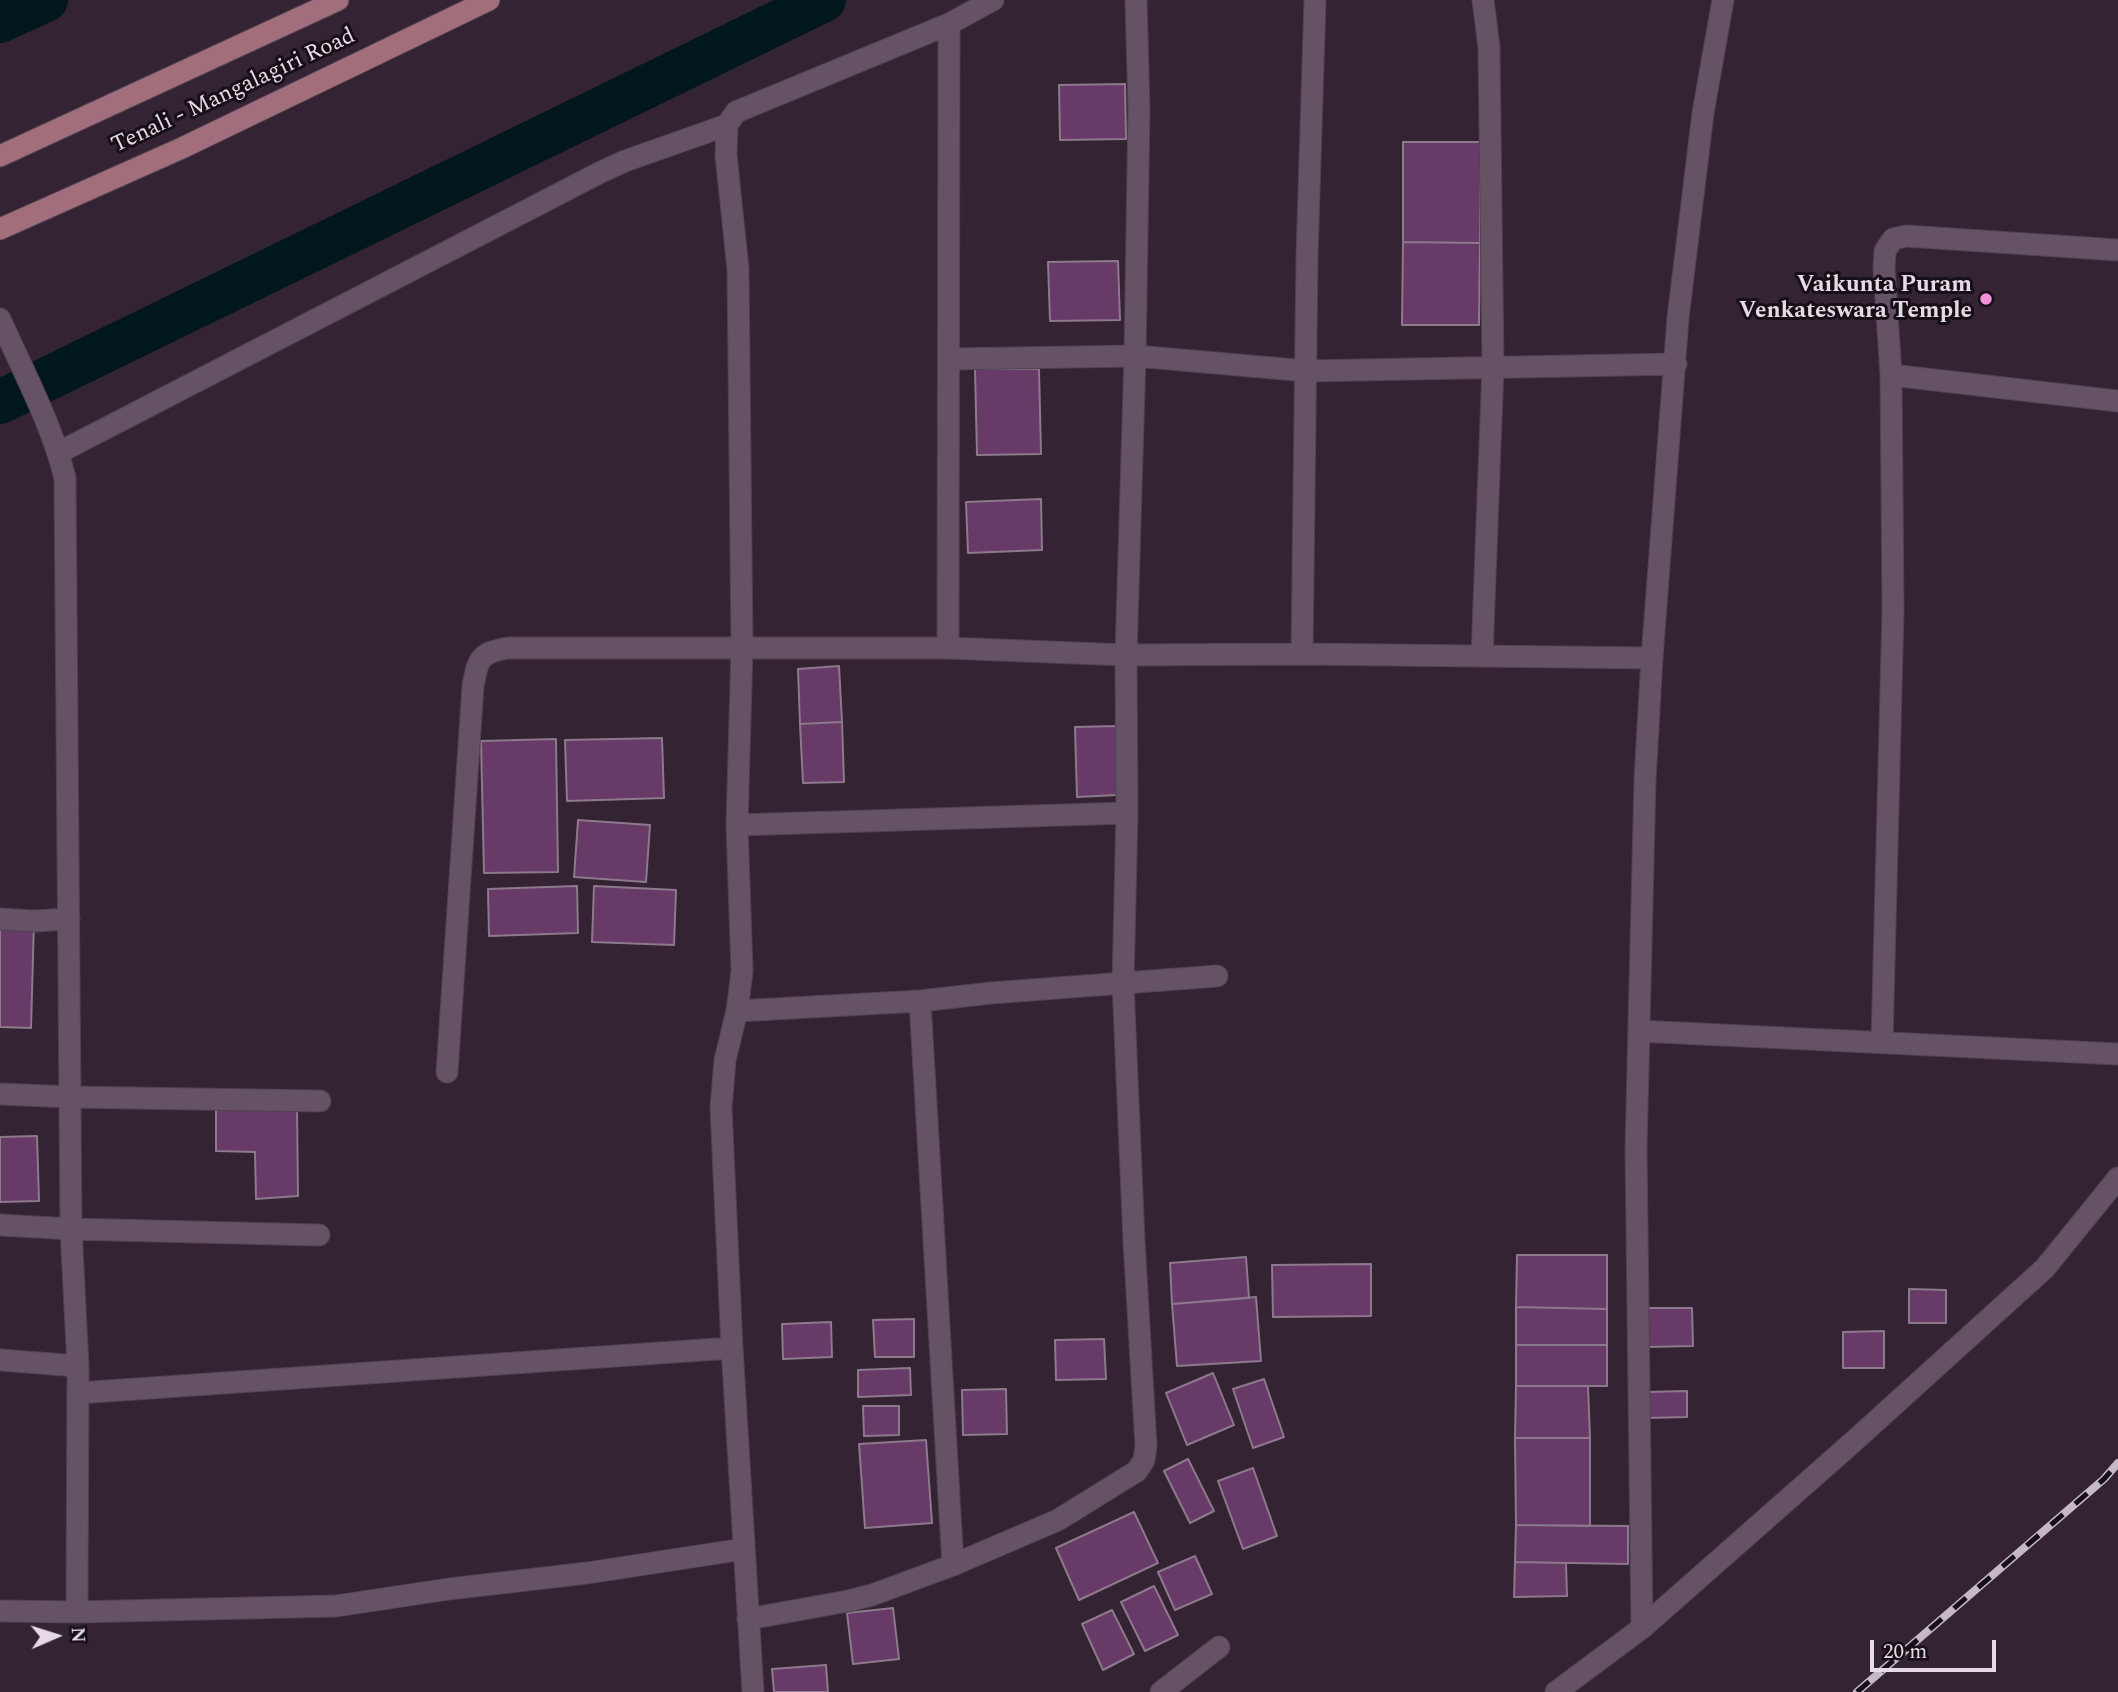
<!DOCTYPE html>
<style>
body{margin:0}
#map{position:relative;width:2118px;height:1692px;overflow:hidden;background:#342333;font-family:Spectral,serif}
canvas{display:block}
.north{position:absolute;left:21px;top:1601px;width:70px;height:70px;-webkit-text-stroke:5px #170f17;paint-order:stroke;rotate:87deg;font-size:19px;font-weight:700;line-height:28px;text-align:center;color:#e5dae5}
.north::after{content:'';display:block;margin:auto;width:24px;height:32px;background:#e5dae5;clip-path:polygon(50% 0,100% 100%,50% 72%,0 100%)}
.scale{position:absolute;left:1870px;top:1640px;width:126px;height:32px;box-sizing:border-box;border:4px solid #e5dae5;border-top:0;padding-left:9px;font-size:21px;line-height:24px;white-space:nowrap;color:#e5dae5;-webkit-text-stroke:5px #170f17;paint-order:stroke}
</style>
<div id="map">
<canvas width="2118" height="1692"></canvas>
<div class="north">N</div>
<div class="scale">20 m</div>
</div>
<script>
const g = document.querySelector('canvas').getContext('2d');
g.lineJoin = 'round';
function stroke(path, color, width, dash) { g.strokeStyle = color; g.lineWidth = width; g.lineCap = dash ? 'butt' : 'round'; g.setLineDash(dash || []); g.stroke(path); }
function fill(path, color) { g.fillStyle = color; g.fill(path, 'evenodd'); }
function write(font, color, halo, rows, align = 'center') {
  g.font = font + ' Spectral,serif'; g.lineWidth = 6; g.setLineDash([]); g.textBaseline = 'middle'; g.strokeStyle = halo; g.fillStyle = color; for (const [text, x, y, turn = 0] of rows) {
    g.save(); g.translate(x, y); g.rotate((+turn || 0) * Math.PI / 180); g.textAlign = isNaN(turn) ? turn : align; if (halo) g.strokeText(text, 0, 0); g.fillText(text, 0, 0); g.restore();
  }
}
stroke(new Path2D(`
 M0 21 46 0
 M0 402 824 0`), '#00171b', 44);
const building = new Path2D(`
 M1125 84 1126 139 1060 140 1059 85Z
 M1403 142H1480V243L1403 242Z
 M1403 242 1480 243 1479 325H1402Z
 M1118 261 1120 320 1050 321 1048 262Z
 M975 369H1039L1041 454 977 455Z
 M1041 499 1042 550 968 553 966 502Z
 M839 666 842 722 800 724 798 669Z
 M842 722 844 782 803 783 800 724Z
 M1116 726 1117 795 1077 797 1075 727Z
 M662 738 664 798 567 801 565 740Z
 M556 739 558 872 484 873 481 741Z
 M578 820 650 825 646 882 574 877Z
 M577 886 578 933 489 936 488 889Z
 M594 886 676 890 674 945 592 942Z
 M0 919 34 921 31 1028 0 1027Z
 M297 1106 298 1196 256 1199 255 1152 216 1151V1109Z
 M37 1136 39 1201 0 1202V1137Z
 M1517 1255H1607V1309L1516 1307Z
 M1246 1257 1249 1298 1172 1304 1170 1263Z
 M1371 1264V1316L1273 1317 1272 1265Z
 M1909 1289 1946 1290V1323H1909Z
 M1256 1297 1261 1361 1177 1366 1172 1304Z
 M1516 1307 1607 1309V1345H1516Z
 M1646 1308H1692L1693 1346 1646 1347Z
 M914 1319V1357H875L873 1320Z
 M831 1322 832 1357 783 1359 782 1324Z
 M1884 1331V1368H1843V1332Z
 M1104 1339 1106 1379 1056 1380 1055 1340Z
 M1516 1345H1607V1386H1516Z
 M910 1368 911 1395 858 1397V1370Z
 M1213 1373 1234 1425 1187 1445 1166 1393Z
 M1264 1379 1284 1437 1253 1448 1233 1389Z
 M1516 1386H1588L1590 1438H1515Z
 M1006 1389 1007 1434 963 1435 962 1390Z
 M1687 1391V1417L1647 1418V1392Z
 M863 1406H899V1435L864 1436Z
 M1515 1438H1590V1526L1516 1525Z
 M926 1440 932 1523 865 1528 859 1444Z
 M1188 1459 1214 1511 1190 1523 1164 1471Z
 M1253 1468 1277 1536 1243 1549 1218 1481Z
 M1134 1512 1158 1563 1079 1600 1056 1548Z
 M1516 1525 1628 1526V1564L1515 1562Z
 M1195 1556 1212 1594 1175 1610 1158 1572Z
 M1515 1562 1566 1563 1567 1596 1514 1597Z
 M1154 1586 1178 1635 1145 1651 1121 1602Z
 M893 1608 899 1659 853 1664 847 1613Z
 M1112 1610 1134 1654 1103 1670 1082 1624Z
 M826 1665 828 1692H774L772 1669Z`);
fill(building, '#673a67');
stroke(building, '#8d798c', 2);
const service = new Path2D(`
 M1891 375 2118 401
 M1882 1042 1893 610 1891 375 1884 268 1885 251 1893 239 1906 236 2118 250`);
const minor = new Path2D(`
 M0 319C23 371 51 422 65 478L71 1229 78 1366 77 1612
 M949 359 1135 356 1307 371 1676 364
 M58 453 601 172 625 161 727 125
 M948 648 949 24
 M1302 654 1652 658
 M1482 656 1493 367 1489 47 1483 0
 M737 825 1127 813
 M0 919 34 921 69 919
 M920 1001 953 1565
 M737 1011 920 1001 991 993 1217 976
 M1639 1031 2118 1054
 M447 1072 473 686C478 658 480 653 508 648H948L1126 655 1302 654 1307 257 1315 0
 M0 1094 70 1097 320 1101
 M0 1225 71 1229 319 1235
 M0 1360 78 1366
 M78 1393 732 1348
 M0 1611 77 1612 336 1606 449 1589 587 1573 744 1549
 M748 1619 848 1601 872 1595 953 1565 1058 1520 1137 1471 1144 1460 1146 1446 1134 1241 1123 983 1127 813 1126 655 1135 356 1139 109 1136 0
 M1642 1628 1853 1442 2045 1268 2118 1178
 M753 1692 732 1348 721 1108 725 1060 737 1011 742 971 737 825 742 648 738 269 726 155 727 125 736 112 949 24 993 0
 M1161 1692 1219 1647
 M1556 1692 1642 1628 1636 1149 1645 780 1652 658 1678 318 1703 113 1723 0`);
const primary = new Path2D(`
 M0 156 338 0
 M0 229 182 148 489 0`);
stroke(service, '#504250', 23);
stroke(minor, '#504250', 23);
stroke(primary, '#504250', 23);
stroke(service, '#655265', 21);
stroke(minor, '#655265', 21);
stroke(primary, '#a36e7b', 21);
const rail = new Path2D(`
 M1857 1692 2104 1479 2118 1463`);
stroke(rail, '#c5b9c5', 8);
stroke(rail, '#170f17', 5, [16]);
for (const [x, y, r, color] of [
 [1986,299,7,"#f391d6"]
]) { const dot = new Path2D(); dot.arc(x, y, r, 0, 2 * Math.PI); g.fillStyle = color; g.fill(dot); stroke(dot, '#170f17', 2.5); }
write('23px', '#e5dae5', '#170f17', [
 ["Tenali - Mangalagiri Road",234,92,-25]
]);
write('bold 23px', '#e5dae5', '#170f17', [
 ["Vaikunta Puram",1972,286],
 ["Venkateswara Temple",1972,312]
], 'right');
</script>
